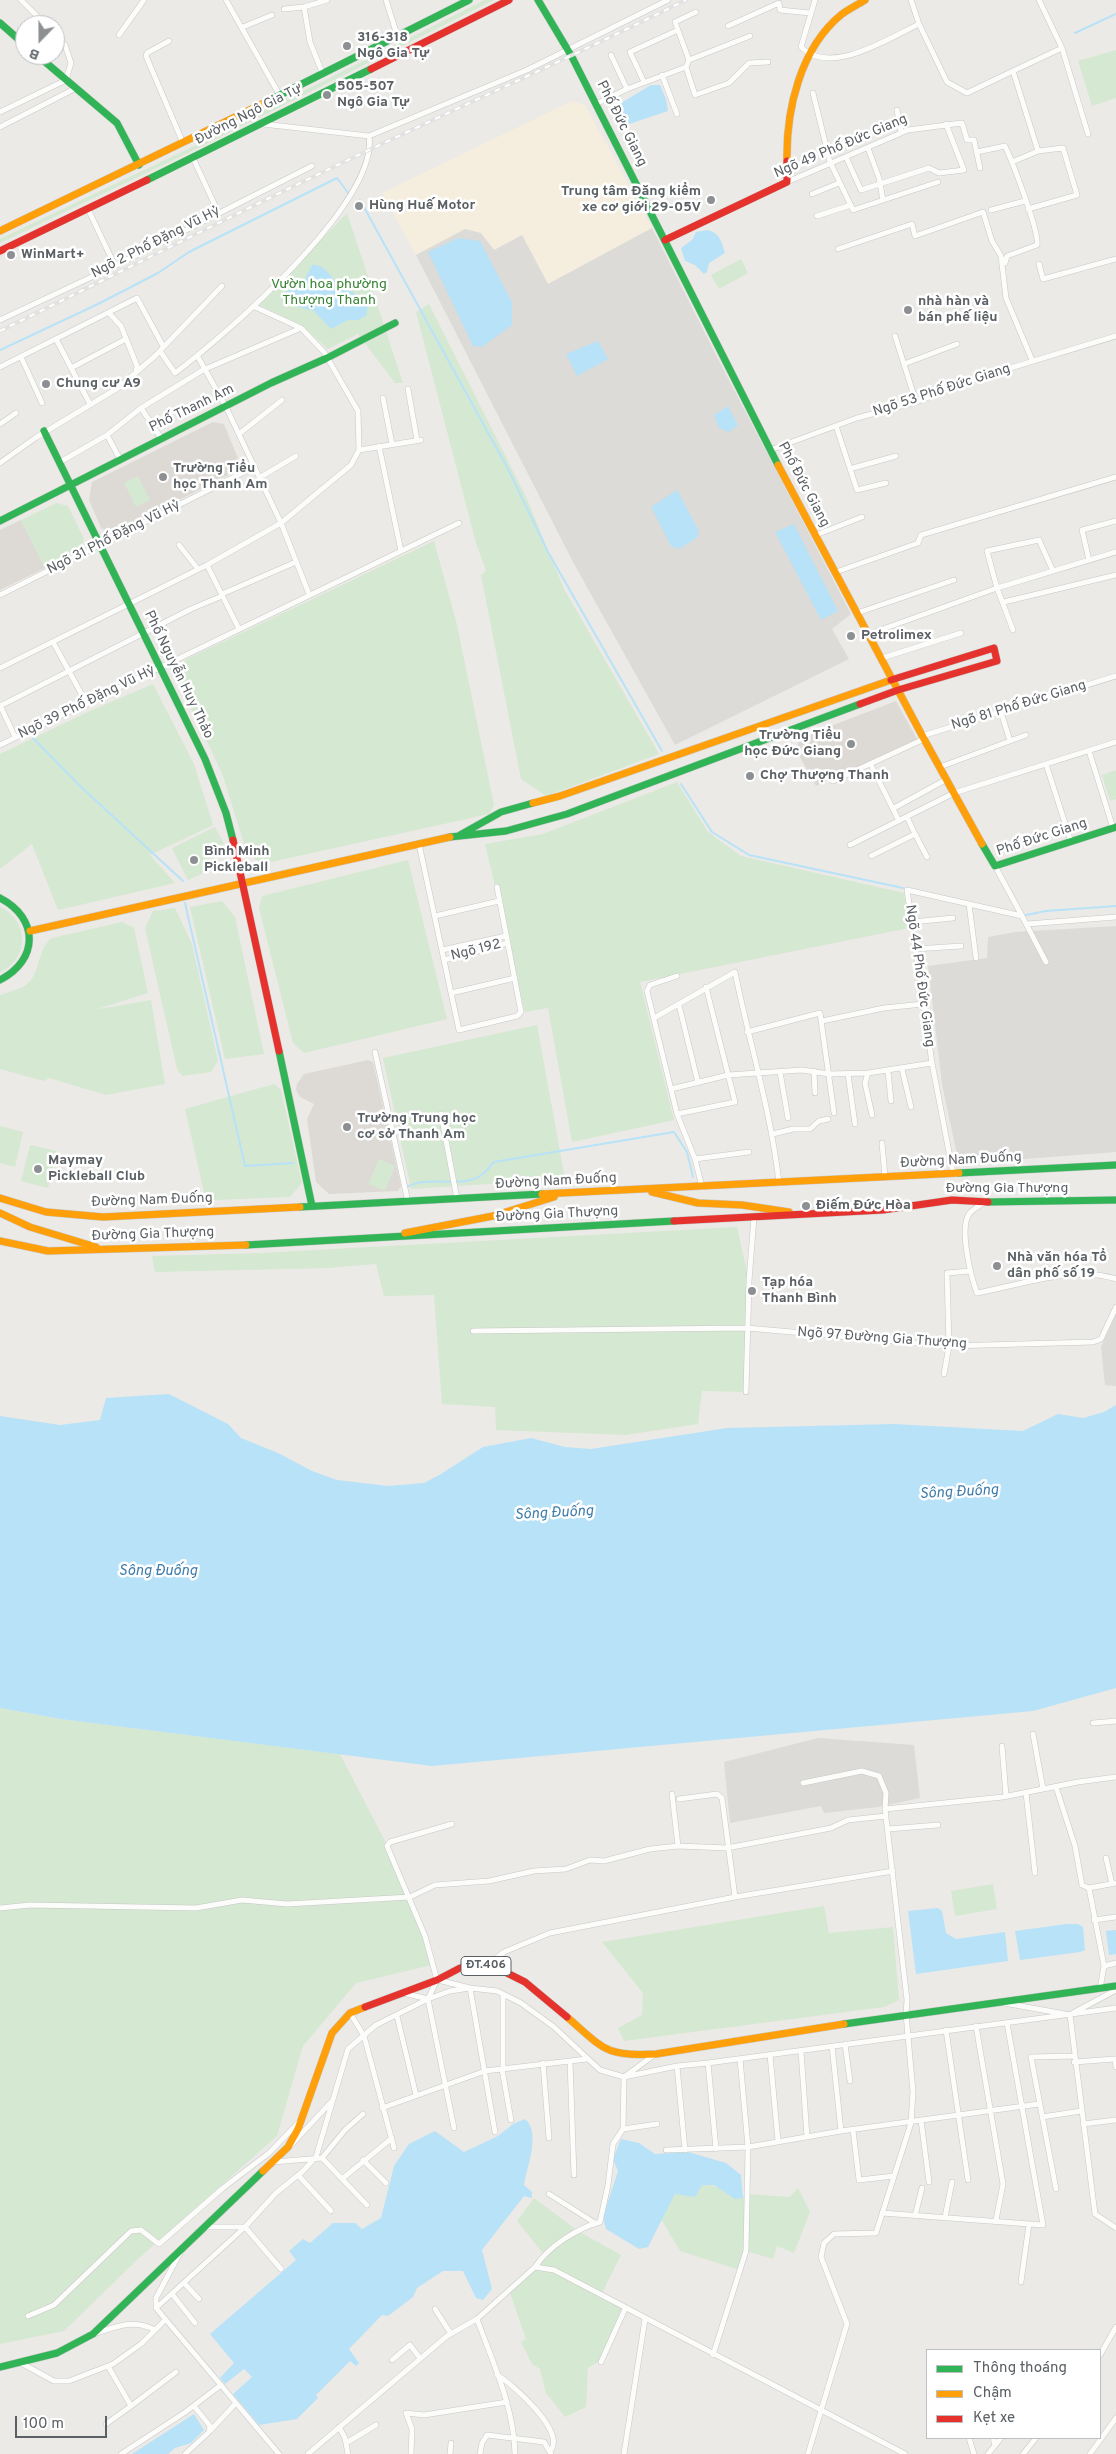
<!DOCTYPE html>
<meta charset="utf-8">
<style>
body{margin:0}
#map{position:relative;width:1116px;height:2454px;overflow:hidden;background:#ebeae6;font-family:Overpass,sans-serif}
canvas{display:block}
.legend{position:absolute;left:926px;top:2349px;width:175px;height:90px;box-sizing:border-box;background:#fff;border:1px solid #bdbfc1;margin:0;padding:6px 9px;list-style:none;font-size:15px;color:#5b6064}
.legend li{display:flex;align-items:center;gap:10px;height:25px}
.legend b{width:25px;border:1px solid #bdbfc1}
.north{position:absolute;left:15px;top:15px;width:50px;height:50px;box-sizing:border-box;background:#fff;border:1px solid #bdbfc1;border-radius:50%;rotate:202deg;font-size:14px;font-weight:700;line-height:20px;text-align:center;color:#5b6064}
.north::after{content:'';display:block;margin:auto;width:18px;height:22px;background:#8d9092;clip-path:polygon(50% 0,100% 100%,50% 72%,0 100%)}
.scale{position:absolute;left:15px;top:2416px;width:92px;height:22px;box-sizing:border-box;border:2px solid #5b6064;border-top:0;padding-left:6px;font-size:15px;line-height:18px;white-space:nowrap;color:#5b6064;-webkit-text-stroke:4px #fff;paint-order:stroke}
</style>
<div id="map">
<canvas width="1116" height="2454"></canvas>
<ul class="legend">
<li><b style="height:6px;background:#30b455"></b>Thông thoáng</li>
<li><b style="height:6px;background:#ff9f0a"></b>Chậm</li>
<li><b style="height:6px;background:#e5322d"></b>Kẹt xe</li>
</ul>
<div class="north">B</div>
<div class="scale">100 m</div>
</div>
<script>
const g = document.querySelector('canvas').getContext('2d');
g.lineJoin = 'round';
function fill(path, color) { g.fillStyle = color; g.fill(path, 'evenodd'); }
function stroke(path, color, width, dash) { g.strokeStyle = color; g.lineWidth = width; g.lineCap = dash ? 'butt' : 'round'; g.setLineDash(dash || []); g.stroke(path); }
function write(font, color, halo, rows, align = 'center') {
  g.font = font + ' Overpass,sans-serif'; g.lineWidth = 5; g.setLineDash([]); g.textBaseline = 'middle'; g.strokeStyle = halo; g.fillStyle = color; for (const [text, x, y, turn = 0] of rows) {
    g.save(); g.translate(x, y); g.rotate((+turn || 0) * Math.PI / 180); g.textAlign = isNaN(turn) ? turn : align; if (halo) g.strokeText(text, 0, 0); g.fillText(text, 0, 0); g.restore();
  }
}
fill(new Path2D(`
 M572 101 585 105 652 228 548 284 494 250 481 233 465 229 416 255 382 193Z`), '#f5eede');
fill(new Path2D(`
 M652 228 719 361 851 614 832 629 849 659 675 745 573 562 416 255 465 229 481 233 494 250 522 235 548 284Z
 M1116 926V1152L959 1164 942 1084 928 966 987 958 988 937 1015 932Z
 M1116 1313V1386L1105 1385 1101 1347Z
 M818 1738 914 1745 920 1798 878 1807 824 1813 821 1806 730 1823 724 1762Z`), '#dcdbd7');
fill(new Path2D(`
 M213 422 224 424 239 461 234 472 112 534 101 528 89 500 92 482Z
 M21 520 45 568 0 590V530Z
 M896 701 917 739 816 786 796 750 800 738Z
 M368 1060 373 1062 401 1186 398 1191 329 1194 316 1182 307 1119 314 1104 300 1097 296 1090 297 1084 304 1074Z`), '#dddad5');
fill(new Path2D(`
 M485 0H494L188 153 0 243V239L186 150Z
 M1116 50V98L1092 106 1078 61Z
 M347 213 403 383H395L358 334 328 349 300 324 259 305Z
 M741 259 748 273 719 289 711 275Z
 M429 304 527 499 564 589 659 754 546 796 521 779 481 575 486 571 476 543 416 312Z
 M138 476 150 500 136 507 124 483Z
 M56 503 68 506 84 539 80 551 45 568 21 520Z
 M434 541 457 625 494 805 489 814 262 864 247 853 222 773 177 679 185 660Z
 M153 684 194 764 213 825 150 855 175 883 58 910 32 844 0 869V754L90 711Z
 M1116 770V799L1110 801 1102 775Z
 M677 782 708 832 741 856 904 893 909 928 640 982 674 1120 572 1142 548 1008 525 1012 485 844 543 834Z
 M215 827 224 844 207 852 214 868 188 880 172 848Z
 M408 860 447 1019 304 1053 293 1043 259 908 262 896Z
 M222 901 235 917 264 1054 225 1059 190 907Z
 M0 907C29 920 30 959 0 972Z
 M175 908 192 944 218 1061 211 1072 182 1076 177 1069 145 928 153 911Z
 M122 922 134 928 148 993 94 1010 151 1000 165 1084 106 1095 49 1078 44 1081 0 1069V995C8 992 19 990 26 985 42 973 36 949 52 938Z
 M537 1025 565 1179 411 1189 383 1058Z
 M274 1084 281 1090 302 1183 290 1197 214 1200 204 1192 185 1109Z
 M0 1126 23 1132 15 1167 0 1163Z
 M30 1145 57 1151 48 1188 21 1181Z
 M379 1159 395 1166 385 1191 368 1184Z
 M737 1227 749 1281 746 1392 702 1391 698 1424 625 1435 496 1430 495 1407 442 1404 434 1295 384 1296 376 1264 328 1268 155 1272 152 1256 261 1253Z
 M0 1708 61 1719 340 1754 387 1845 410 1897 432 1965 356 1983 303 2046 277 2136 140 2257 64 2331 0 2344Z
 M993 1884 997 1909 955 1916 951 1891Z
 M824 1906 829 1933 893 1927 899 2000 884 2007 624 2041 618 2028 642 2015 643 1993 602 1942Z
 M702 2185C705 2185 711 2184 714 2186 726 2189 734 2206 747 2194L790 2197 798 2188 810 2212 794 2253 777 2246 773 2259 746 2251 740 2270 680 2251 661 2219 675 2194Z
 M534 2198 578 2231 621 2255 601 2295 625 2309 603 2359 588 2368 586 2407 565 2417 546 2393 540 2369 532 2364 521 2342 526 2339 509 2290 546 2257 517 2221Z`), '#d5e8d1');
fill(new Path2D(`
 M651 85H660L666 99 668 111 623 126 617 117 621 103Z
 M708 230C720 233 722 243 725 253L709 263 707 272 704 274 695 265 685 261 681 248 692 240 696 232Z
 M458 238 480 241 512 302V325L482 347 473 346 428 252Z
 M312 265C325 263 331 279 340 286 350 293 363 293 368 306L366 316 358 320H348L331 329 314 311 288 304 284 297 285 292 302 285Z
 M598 341 608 359 577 376 566 354Z
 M728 406 738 425 729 432 719 428 714 415Z
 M677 490 699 531 697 538 679 549 671 546 651 507Z
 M794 524 838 611 821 620 775 532Z
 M169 1394 228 1424 241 1438 278 1453 312 1471 337 1480 388 1486 424 1483 441 1474 483 1447 531 1438 565 1447 591 1449 727 1428 894 1424 1023 1431 1058 1414 1083 1418 1104 1412 1116 1405V1688L1033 1711 432 1766 61 1719 0 1708V1416L60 1425 100 1420 106 1398Z
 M938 1908 942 1911 946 1933 956 1939 1005 1932 1008 1961 916 1974 908 1911Z
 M1067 1924H1078L1083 1927 1085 1950 1080 1952 1020 1960 1015 1931Z
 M1116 1930V1954L1109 1955 1106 1931Z
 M525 2119C541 2132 527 2167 524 2185L532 2192V2198L524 2196 482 2250 492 2289 483 2300 476 2298 463 2271H443L417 2288 413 2297 388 2316 382 2315 349 2349 359 2363 356 2366 350 2361 316 2395 318 2398 297 2419 259 2425 233 2394 252 2377 244 2369 225 2384 220 2378 234 2363 210 2334 296 2260 289 2251 303 2239 310 2243 333 2223H355L362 2229 381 2218 394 2166 409 2144 435 2131 464 2152 498 2136 513 2124Z
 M621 2139 639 2143 655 2154 688 2152 726 2163 741 2175 743 2198 735 2199 714 2185H702L695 2197 675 2194 648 2247 639 2249 606 2229 603 2217 618 2171 613 2159Z
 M194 2414 204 2430 191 2443 175 2448 168 2454H132Z`), '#b8e2f8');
stroke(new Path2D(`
 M1075 33 1116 14
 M360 200 508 469 548 552 662 751
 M0 350 98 304 158 273 189 252 337 178 349 194
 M33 738 80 786 183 881
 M681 784 712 832 749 855 903 888
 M185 903 245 1166 293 1163
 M1026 915 1046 911 1116 906
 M405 1188C427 1174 460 1189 480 1176 485 1173 490 1166 494 1162L674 1132 687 1152 693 1177`), '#b8e2f8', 2);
const street = new Path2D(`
 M21 0 46 25
 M226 0 279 94
 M386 0 397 35
 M815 0 801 47C830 77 889 38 919 24
 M911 0 919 24 947 82 967 93 1013 71
 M1039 0 1062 48 1088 134
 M304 7 310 42 322 72
 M284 9 304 7 327 0
 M728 26 779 3 780 10 810 13
 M243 27 272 15
 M119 35 144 0
 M169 41 147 53 146 56 183 143
 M611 55 627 89
 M689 60 750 36
 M686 67 689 60 675 22 696 12
 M662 75 677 114
 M644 82 630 52 678 30
 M813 93 830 162 853 210 938 182
 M596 104 627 89 686 67 695 95 729 83 749 63 768 62
 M897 110 901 132
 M0 112 66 80 71 63 65 45 55 34
 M0 127 76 88
 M369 136 527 70 668 0
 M868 148 879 178 883 200
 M977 152 1005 146C1012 161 1040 233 1037 245L1007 256 1005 263
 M846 157 861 190 929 168 939 173 964 170 946 124
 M193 158 218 212
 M1012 162 1038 151 1013 71 1062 48
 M787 182 908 130 962 123 967 140H974L980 168
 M812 194 839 183
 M88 209 115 266
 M1028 209 1077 195 1063 148 1038 151
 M991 210 1025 201
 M817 216 851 205
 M838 249 912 224 915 236 983 212 992 241 1001 256 1006 298 1032 360
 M1039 264 1043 279 1116 259
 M255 307 301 328 324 352 358 411 359 450
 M109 313 121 326 137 366 136 372
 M0 320 115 266 312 166
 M895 336 916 402
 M56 339 90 404
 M160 351 175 373C226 335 379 202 369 136L263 124
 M21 357 42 403
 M198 357 226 407 281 523 309 594
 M904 364 957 344
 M0 367 137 298 163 346
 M71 368 126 339
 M408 389 417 440
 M383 398 392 444
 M141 408 161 438
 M0 424 16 413
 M836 426 857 490 886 483
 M239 434 282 400
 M107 435 120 459
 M379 446 401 551
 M359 450 421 440
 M770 450 857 418 916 402 984 376 1116 336
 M60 462 107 435 141 408 203 370 301 328
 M0 463 35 438 118 388 155 356 222 286
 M853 468 896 456
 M259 478 296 456
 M816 535 862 517
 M179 545 198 569
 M1089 560 1082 530 1116 521
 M207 565 239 629
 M836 572 918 543 921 535 1116 477
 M222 594 296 562
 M0 595 254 467
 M1004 602 1116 575
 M857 613 954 580
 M1013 630 997 588 987 551 1039 540 1053 571
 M869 634 997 588 1116 552
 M53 642 87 704
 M882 658 961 633
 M0 668 207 565 281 523 351 465 359 450
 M0 705 15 737
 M0 706 191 609 222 596
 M1001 712 1010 741
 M922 736 1116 676
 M0 745 459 523
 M1089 751 1113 828
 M1046 764 1071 842
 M871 765 899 821
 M940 767 1026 735
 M833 781 924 739
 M894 808 947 779
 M915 834 927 857
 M419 844 459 1030 517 1016 521 1012 497 887
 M850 845 954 793 1116 742
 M871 856 915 834 907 817
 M969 904 976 958
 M435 916 499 901
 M1022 916 1046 962
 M912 922 953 918
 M1027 924 1116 917
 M915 949 961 946
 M442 950 506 936
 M444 960 508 943
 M677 976 650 985 647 991 677 1114 695 1159 702 1187
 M451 993 515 978
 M679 1005 698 1083
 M654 1018 735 972C749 1042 771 1111 779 1183
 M822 1021 884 1008 923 1004
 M747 1032 820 1013 834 1113
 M375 1052 408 1202
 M902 1069 911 1107
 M814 1071 815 1093
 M888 1071 891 1101
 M780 1072 788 1118
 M868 1073 865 1083 872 1115
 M848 1074 855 1124
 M671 1089 728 1075 802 1070 829 1074 868 1073 932 1063
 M441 1114 457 1199
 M677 1114 735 1102 706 987
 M773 1134 793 1129H810L819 1121 828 1119
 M882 1143 885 1177
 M695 1159 749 1152
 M953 1173 932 1063 907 890 1022 916 995 866
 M985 1202C980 1206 972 1209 969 1214 959 1229 971 1277 977 1293 1019 1285 1076 1265 1116 1279
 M473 1331 747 1328 949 1346 1093 1342 1101 1339 1116 1307
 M944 1374 949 1346 947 1273 970 1271
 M746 1392 749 1281 754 1217
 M1093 1723 1116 1721
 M1033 1734 1043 1789
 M1002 1746 1006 1796
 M803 1783 862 1771 879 1776 886 1793 885 1809 907 2000 906 2014 913 2092 911 2123 876 2233 834 2234 824 2243 821 2257 847 2324 808 2454
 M1056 1787 1075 1846 1082 1885 1089 1888 1104 1966 1100 1989
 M1026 1793 1035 1873
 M672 1794 678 1846
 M679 1799 717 1794 722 1798 735 1897
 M885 1809 1003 1797 1078 1782 1116 1777
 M888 1829 938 1825
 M1106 1858 1112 1884
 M1089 1888 1116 1883
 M0 1908 30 1905 196 1908 242 1900 287 1904 410 1897 435 1885 489 1881 534 1871 566 1869 590 1860 604 1861 650 1849 678 1846 727 1848 831 1828 848 1820 886 1816
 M1094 1920 1116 1917
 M1104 1966 1116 1963
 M492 1968 495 1959 504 1952 550 1933 735 1897 893 1871
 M438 1980 470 1988 495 2132
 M403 1993 428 1999 454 2128
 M503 1994V2068
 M428 1999 437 1980 425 1936 387 1846 390 1842 452 1824
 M1004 2003 1065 2014
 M350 2013 364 2036 394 2148
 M1073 2013 1116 1990
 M1070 2015 1095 2214 1116 2228
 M397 2016 416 2095
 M976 2026 1003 2184 996 2220
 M946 2030 968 2180
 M845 2044 850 2081
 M832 2046 841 2131
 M801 2051 807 2137
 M770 2055 778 2141
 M570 2061 574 2175
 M1074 2062 1115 2059 1116 2067
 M543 2063 549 2138
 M708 2063 716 2149
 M677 2066 685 2150
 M502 2069 511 2120
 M382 2108 485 2071 587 2059
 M1042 2117 1081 2111
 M921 2120 929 2182
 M1083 2124 1116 2120
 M623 2129 657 2124
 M853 2130 859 2180 894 2176
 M292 2144 332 2101
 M666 2150 748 2147 841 2131 1039 2104
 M322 2158 345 2130 363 2114
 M363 2160 386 2183
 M273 2162 322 2158 367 2205
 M298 2175 331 2211
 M342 2179 392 2138
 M1056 2189 1031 2057 1074 2056
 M549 2194 595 2223
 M882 2213 1043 2225 1007 2023
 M915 2216 922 2188
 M945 2217 952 2182
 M206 2227H245L281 2269
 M180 2253 156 2298V2308L279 2454
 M535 2267C549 2246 576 2229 600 2222L608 2185 613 2144 623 2129 624 2077 654 2055
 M1021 2282 1029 2224
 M184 2283 199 2299
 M172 2294 195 2323
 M156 2308 245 2227 276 2193 302 2172 316 2157 348 2049 376 2025 428 1999 450 1991 470 1988 497 1991 521 2003 554 2027 600 2070 624 2077 677 2066 708 2063 1116 2008
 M435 2309 451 2334
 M28 2316 54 2305 131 2231 141 2230 159 2244 223 2188 269 2153 299 2122
 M477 2319C493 2363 514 2407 515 2454
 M94 2334C115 2327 133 2318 155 2330
 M713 2355 746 2251 748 2147 740 2059
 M1100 2355 1116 2327
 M392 2360 410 2345 420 2358
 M601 2362 625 2309
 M21 2363 54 2381H69L113 2364 141 2344 165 2320
 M108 2366 131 2406 176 2372
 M497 2375C513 2384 565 2431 551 2450
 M106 2424 131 2406
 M339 2427 345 2438 348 2454
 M211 2430 236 2403
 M969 2438 974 2454
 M993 2438 995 2445
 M346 2443 376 2425
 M121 2454 184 2413 221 2385
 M185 2454 209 2432 210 2426 194 2406
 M308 2454 447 2336 477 2319 535 2267 554 2270 905 2454
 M411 2454 412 2429 406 2413 424 2415 507 2402
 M450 2454 451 2443
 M480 2454 482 2443 487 2435 544 2442 551 2454
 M624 2454 645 2319
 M988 2454 1001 2438
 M1023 2454 1036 2438
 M1090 2454 1116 2418`);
const fast = new Path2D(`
 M538 0 572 57 778 465
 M0 23 25 45
 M37 55 117 123 139 165
 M264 103 469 0
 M147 180 371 69
 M44 431 205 759 226 813 233 840
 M0 521 271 383 327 358 395 323
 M460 835 501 812 533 803
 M450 837 506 831 567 814 860 704
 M982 844 995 866 1116 827
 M0 898C39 918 39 960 0 980
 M279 1051 312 1206
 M959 1173 1116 1165
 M988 1202 1116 1200
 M300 1207 542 1194
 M246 1245 674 1221
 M844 2024 1116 1986
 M0 2367 57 2353 93 2334 263 2171`);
const slow = new Path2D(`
 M787 161C786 110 800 48 842 14 849 9 857 5 865 0
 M0 231 264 103
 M778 465 924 739 982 844
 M533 803 560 796 891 680
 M30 931 450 837
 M652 1192 698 1203 742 1205 789 1212
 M542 1194 959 1173
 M0 1198 46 1212 103 1217 300 1207
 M0 1213 30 1227 96 1247
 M405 1233 493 1216 554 1197
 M0 1241 48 1251 246 1245
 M567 2017C604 2049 605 2057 656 2054L844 2024
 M263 2171 288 2147 298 2129 332 2033 350 2013 365 2007`);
const jam = new Path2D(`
 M371 69 509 0
 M665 240 787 182V161
 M0 251 147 180
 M860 704 898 690 997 661 994 648 891 680
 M233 840 279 1051
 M674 1221 883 1210 952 1200 988 1202
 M365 2007 437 1980 460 1968 485 1966 503 1971 525 1982 567 2017`);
stroke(street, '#c7c7c7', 6);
stroke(fast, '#c8c8c8', 8);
stroke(slow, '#c8c8c8', 8);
stroke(jam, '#c8c8c8', 8);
stroke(street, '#fcfcfb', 5);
stroke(fast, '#30b455', 7);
stroke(slow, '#ff9f0a', 7);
stroke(jam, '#e5322d', 7);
const rail = new Path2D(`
 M0 331C108 278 215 224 323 172 443 114 566 60 686 0`);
stroke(rail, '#e2e2e2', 4);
stroke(rail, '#fff', 2, [5.5]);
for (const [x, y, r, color] of [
 [347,46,5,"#8d9092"],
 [327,95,5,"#8d9092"],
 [711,200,5,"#8d9092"],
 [359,206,5,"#8d9092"],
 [11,255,5,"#8d9092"],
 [908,310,5,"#8d9092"],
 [46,384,5,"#8d9092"],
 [163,477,5,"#8d9092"],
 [851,636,5,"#8d9092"],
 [851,744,5,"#8d9092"],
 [750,776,5,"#8d9092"],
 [194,860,5,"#8d9092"],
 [347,1127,5,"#8d9092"],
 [38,1169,5,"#8d9092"],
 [806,1206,5,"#8d9092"],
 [997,1266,5,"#8d9092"],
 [752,1291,5,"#8d9092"]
]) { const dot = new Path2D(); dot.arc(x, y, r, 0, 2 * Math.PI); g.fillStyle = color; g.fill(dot); stroke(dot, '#fff', 2); }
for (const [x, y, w] of [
 [486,1966,50]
]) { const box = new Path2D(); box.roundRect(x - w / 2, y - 9.5, w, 19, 4); g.fillStyle = '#fff'; g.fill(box); stroke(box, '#5b6064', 1); }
write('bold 12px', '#5b6064', null, [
 ["ĐT.406",486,1966]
]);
write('bold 14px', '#5b6064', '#fff', [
 ["316-318",357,38],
 ["Ngô Gia Tự",357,54],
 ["505-507",337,87],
 ["Ngô Gia Tự",337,103],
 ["Trung tâm Đăng kiểm",701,192,"right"],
 ["xe cơ giới 29-05V",701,208,"right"],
 ["Hùng Huế Motor",369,206],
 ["WinMart+",21,255],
 ["nhà hàn và",918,302],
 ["bán phế liệu",918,318],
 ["Chung cư A9",56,384],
 ["Trường Tiểu",173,469],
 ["học Thanh Am",173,485],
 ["Petrolimex",861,636],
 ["Trường Tiểu",841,736,"right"],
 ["học Đức Giang",841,752,"right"],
 ["Chợ Thượng Thanh",760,776],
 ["Bình Minh",204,852],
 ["Pickleball",204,868],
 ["Trường Trung học",357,1119],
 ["cơ sở Thanh Am",357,1135],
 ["Maymay",48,1161],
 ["Pickleball Club",48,1177],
 ["Điếm Đức Hòa",816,1206],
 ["Nhà văn hóa Tổ",1007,1258],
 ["dân phố số 19",1007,1274],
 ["Tạp hóa",762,1283],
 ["Thanh Bình",762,1299]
], 'left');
write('14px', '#5b6064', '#fff', [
 ["Đường Ngô Gia Tự",249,115,-27],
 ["Phố Đức Giang",621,124,63],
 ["Ngõ 49 Phố Đức Giang",841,147,-23],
 ["Ngõ 2 Phố Đặng Vũ Hỷ",156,243,-27],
 ["Ngõ 53 Phố Đức Giang",942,391,-18],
 ["Phố Thanh Am",192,409,-26],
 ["Phố Đức Giang",803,485,62],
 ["Ngõ 31 Phố Đặng Vũ Hỷ",114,538,-27],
 ["Phố Nguyễn Huy Thảo",178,675,64],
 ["Ngõ 39 Phố Đặng Vũ Hỷ",87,703,-26],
 ["Ngõ 81 Phố Đức Giang",1019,706,-17],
 ["Phố Đức Giang",1042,838,-18],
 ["Ngõ 192",476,951,-14],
 ["Ngõ 44 Phố Đức Giang",919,976,82],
 ["Đường Nam Đuống",961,1161,-3],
 ["Đường Nam Đuống",556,1182,-3],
 ["Đường Gia Thượng",1007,1189],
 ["Đường Nam Đuống",152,1201,-2],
 ["Đường Gia Thượng",557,1215,-3],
 ["Đường Gia Thượng",153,1235,-2],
 ["Ngõ 97 Đường Gia Thượng",882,1339,4]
]);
write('14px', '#378333', '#fff', [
 ["Vườn hoa phường",329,285],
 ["Thượng Thanh",329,301]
]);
write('italic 15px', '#3c7baa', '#fff', [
 ["Sông Đuống",959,1493,-3],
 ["Sông Đuống",554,1514,-3],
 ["Sông Đuống",158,1572]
]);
</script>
